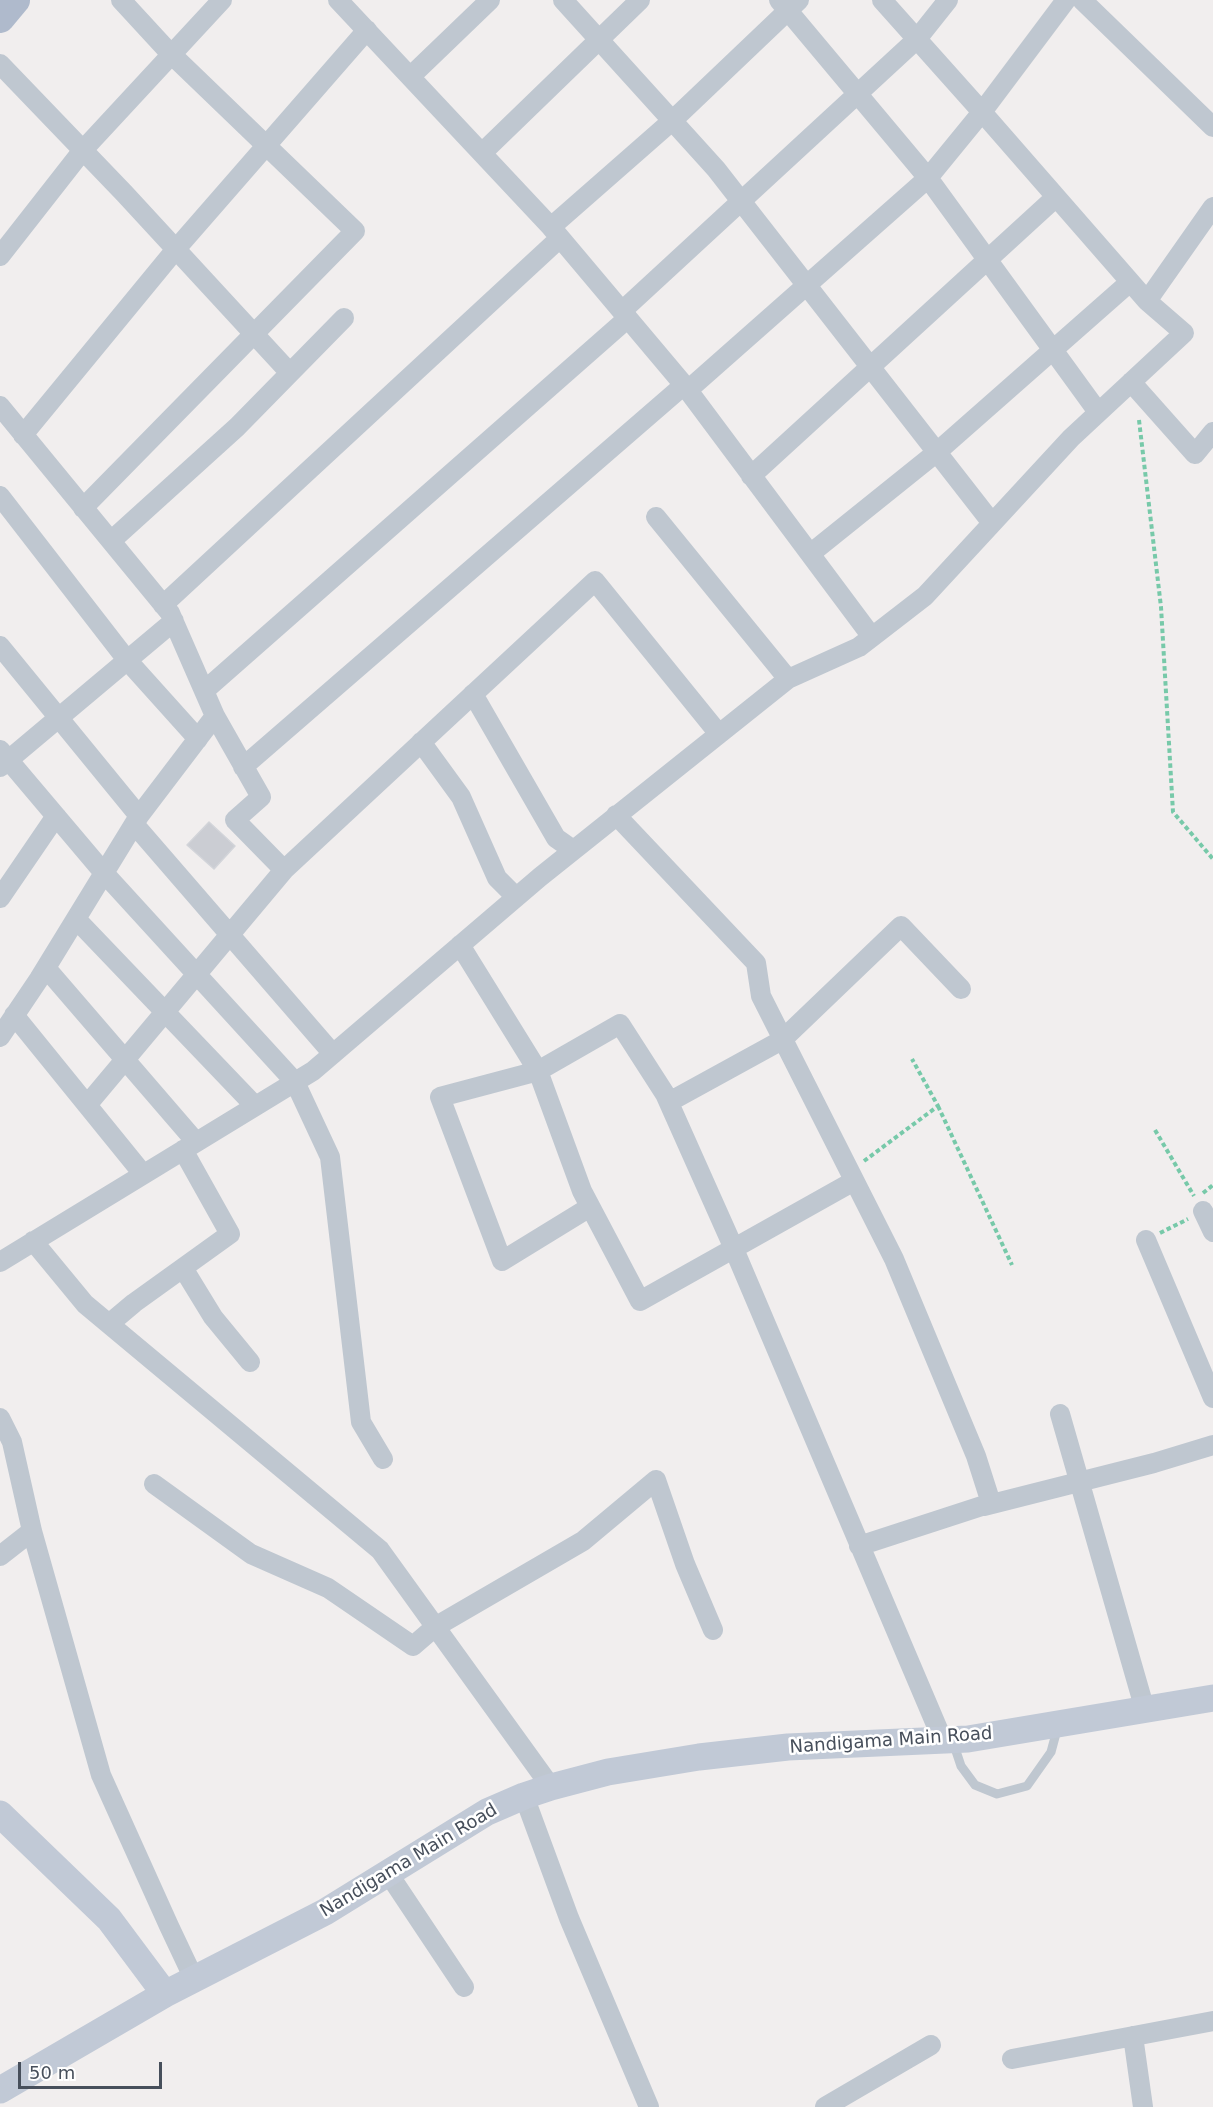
<!DOCTYPE html>
<style>
body{margin:0}
#map{position:relative;width:1213px;height:2107px;overflow:hidden;background:#f1eeee;font-family:"DejaVu Sans",sans-serif}
canvas{display:block}
.scale{position:absolute;left:18px;top:2062px;width:144px;height:27px;box-sizing:border-box;border:3px solid #474f5b;border-top:0;padding-left:8px;font-size:18px;line-height:21px;white-space:nowrap;color:#474f5b;-webkit-text-stroke:4px #fff;paint-order:stroke}
</style>
<div id="map">
<canvas width="1213" height="2107"></canvas>
<div class="scale">50 m</div>
</div>
<script>
const g = document.querySelector('canvas').getContext('2d');
g.lineJoin = 'round';
function fill(path, color) { g.fillStyle = color; g.fill(path, 'evenodd'); }
function stroke(path, color, width, dash) { g.strokeStyle = color; g.lineWidth = width; g.lineCap = dash ? 'butt' : 'round'; g.setLineDash(dash || []); g.stroke(path); }
function write(font, color, halo, rows, align = 'center') {
  g.font = font + ' "DejaVu Sans",sans-serif'; g.lineWidth = 5; g.setLineDash([]); g.textBaseline = 'middle'; g.strokeStyle = halo; g.fillStyle = color; for (const [text, x, y, turn = 0] of rows) {
    g.save(); g.translate(x, y); g.rotate((+turn || 0) * Math.PI / 180); g.textAlign = isNaN(turn) ? turn : align; if (halo) g.strokeText(text, 0, 0); g.fillText(text, 0, 0); g.restore();
  }
}
const building = new Path2D(`
 M209 822 235 846 214 869 187 845Z`);
fill(building, '#cbcdd3');
stroke(building, '#d2d4d9', 1.5);
stroke(new Path2D(`
 M1139 420 1161 607 1173 812 1213 859
 M938 1106 1012 1265
 M1155 1130 1194 1196
 M864 1161 938 1106 912 1059
 M1203 1193 1213 1185
 M1160 1233 1188 1219`), '#77c9a9', 4, [4.5, 3]);
stroke(new Path2D(`
 M953 1742 961 1766 975 1785 997 1794 1027 1786 1051 1752 1058 1726`), '#bfc7d0', 9);
stroke(new Path2D(`
 M338 0 551 227 684 385 872 637
 M563 0 716 169 992 523
 M779 0 928 178 1098 412
 M882 0 982 112 1066 0
 M1082 0 1213 127
 M0 64 124 193 290 373
 M411 76 490 0
 M482 153 640 0
 M551 227 673 120 799 0
 M0 256 83 150 222 0
 M622 311 917 39 948 0
 M1131 382 1195 454 1213 432
 M688 390 928 178 982 112 1147 301
 M0 406 170 613 215 716 139 816 39 979 0 1037
 M23 435 176 249 367 30
 M751 476 1056 197
 M0 496 127 660 198 739
 M83 508 355 231 168 51 121 0
 M656 517 788 679
 M111 541 237 427 344 318
 M810 554 937 452 1130 282
 M163 605 560 238
 M0 646 139 816
 M204 691 628 318
 M473 694 556 838 573 850
 M215 716 261 797 235 820 284 870
 M421 742 461 797 497 878 516 897
 M0 750 104 873 295 1082 330 1157 361 1422 383 1459
 M0 767 174 621
 M243 767 684 385
 M616 815 756 963 761 996 894 1259 976 1456 991 1503 859 1546
 M134 824 333 1054
 M0 898 56 816
 M76 919 255 1106
 M460 945 538 1071 620 1024 665 1094 731 1242 943 1741
 M46 968 196 1142
 M14 1015 143 1174
 M669 1102 782 1040 901 926 961 989
 M87 1105 284 870 595 581 719 734
 M590 1207 502 1261 440 1097 538 1071 582 1191 640 1301 854 1181
 M1203 1211 1213 1232
 M1146 1240 1213 1398
 M33 1241 85 1304 380 1550 551 1787
 M0 1262 313 1071 540 877 788 679 859 647 872 637 925 596 1071 438 1184 333 1147 301 1213 207
 M183 1268 213 1317 250 1362
 M109 1324 134 1303 230 1234 183 1150
 M1060 1414 1145 1710
 M0 1418 12 1442 32 1531 101 1775 169 1926 194 1979
 M154 1484 251 1554 328 1588 413 1646 435 1627 583 1541 656 1480 685 1564 713 1630
 M984 1506 1154 1463 1213 1445
 M0 1556 32 1531
 M524 1796 569 1918 649 2107
 M388 1873 464 1987
 M1133 2036 1143 2107
 M1012 2059 1213 2021
 M825 2107 931 2045`), '#bfc7d0', 20);
stroke(new Path2D(`
 M0 1814 109 1919 165 1994
 M0 2090 165 1994 325 1912 487 1812 524 1796 551 1787 608 1772 699 1757 788 1747 968 1739 1213 1698`), '#c1c9d6', 27);
stroke(new Path2D(`
 M0 18 15 0`), '#afbacc', 30);
write('18px', '#474f5b', '#fff', [
 ["Nandigama Main Road",891,1741,-4],
 ["Nandigama Main Road",409,1861,-31]
]);
</script>
